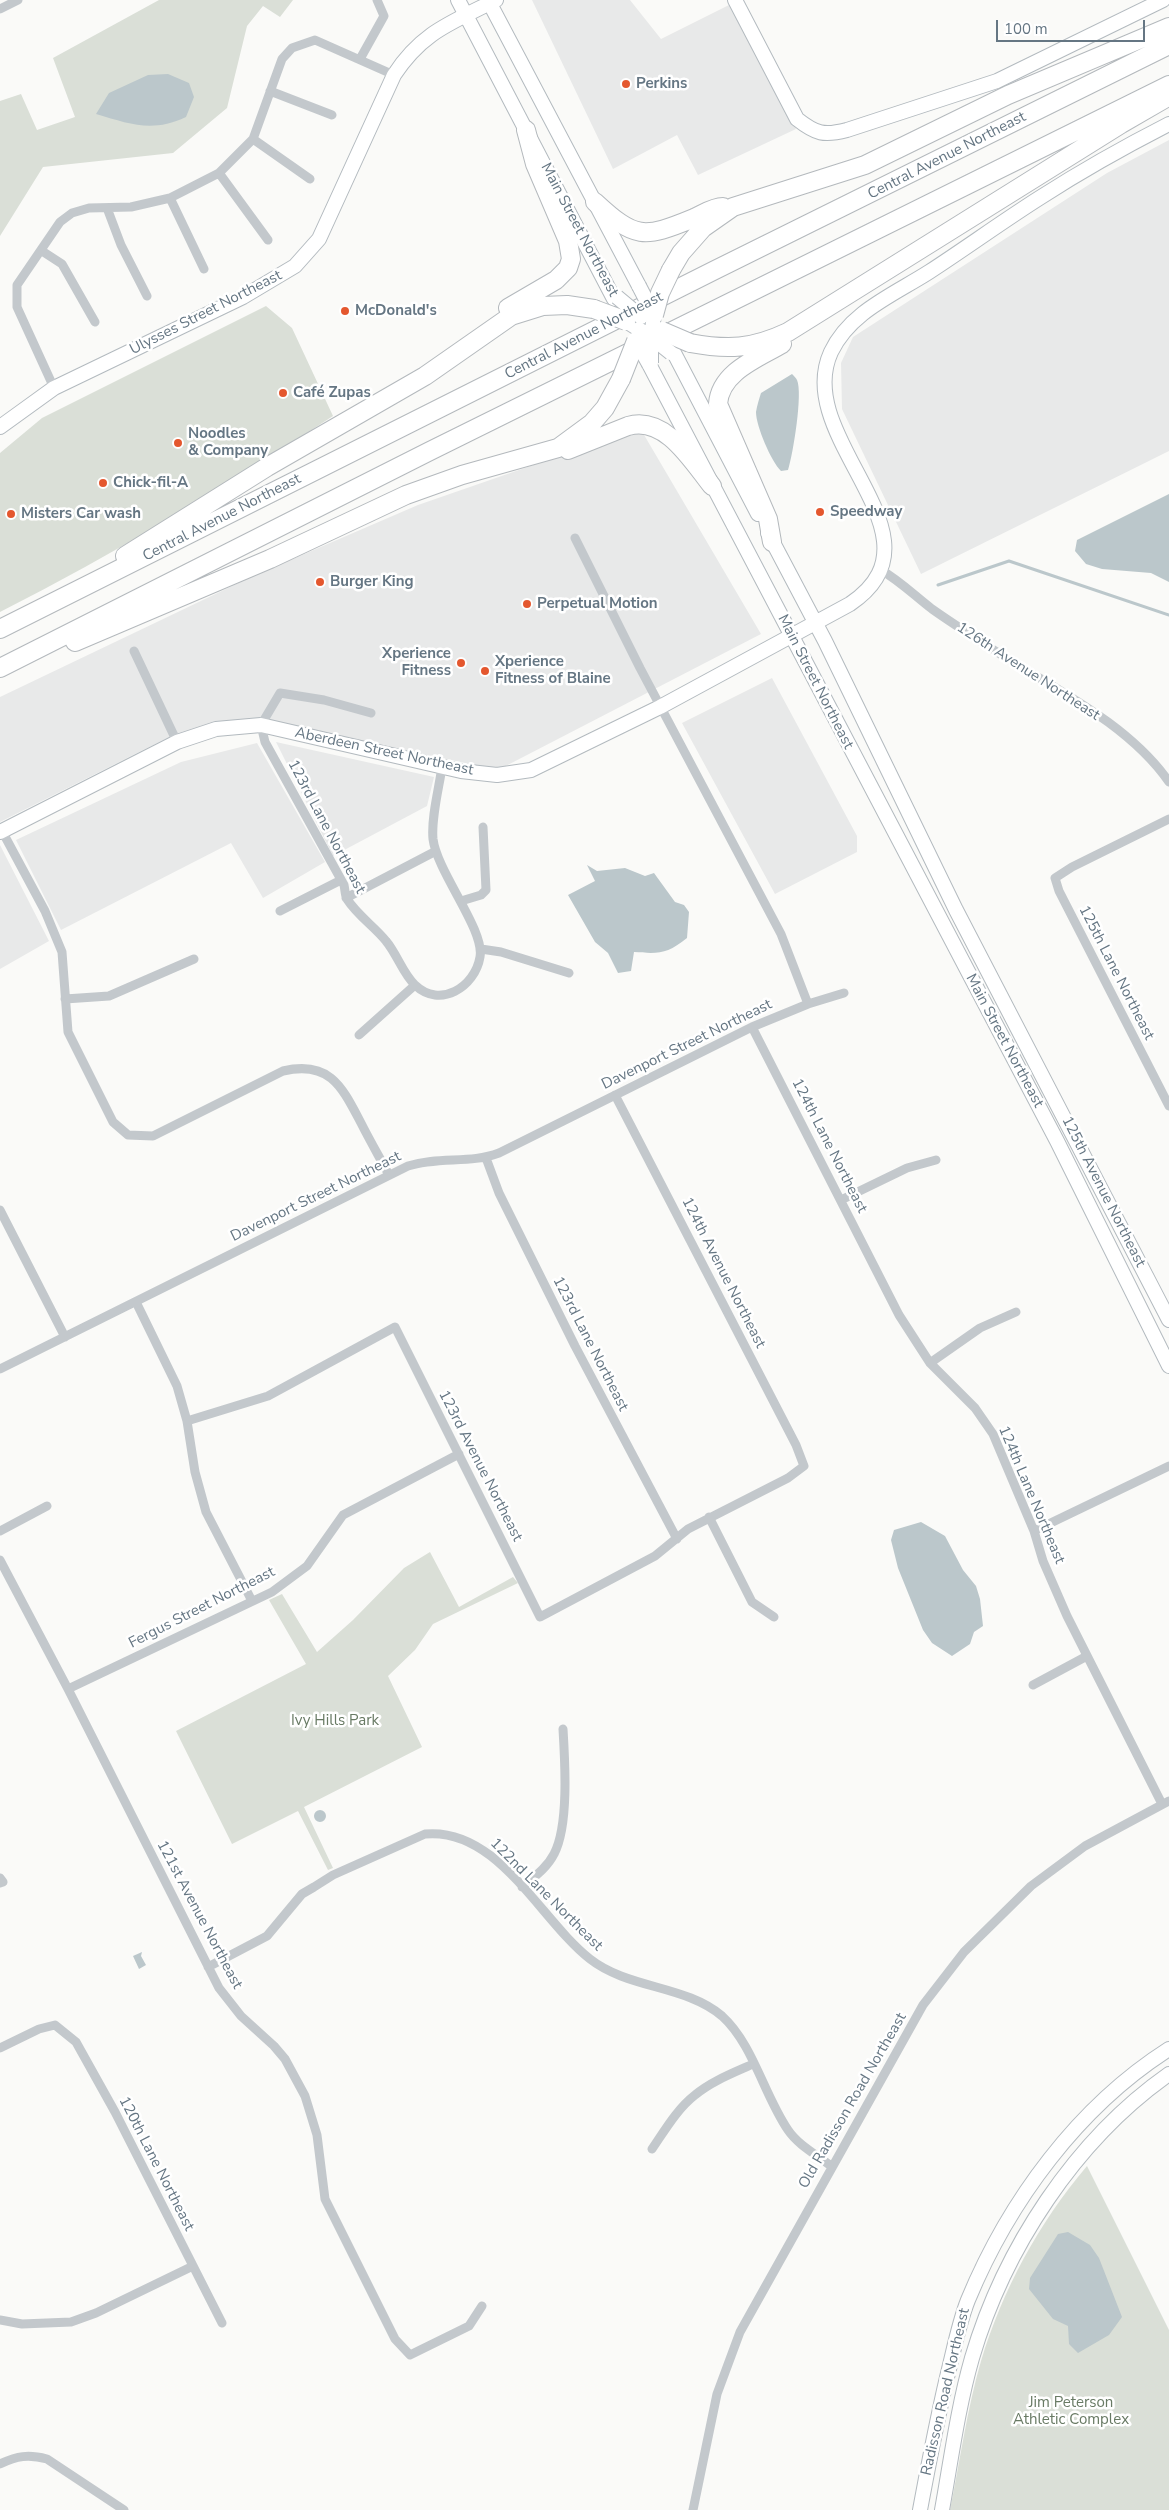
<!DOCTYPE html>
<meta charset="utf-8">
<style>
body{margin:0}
#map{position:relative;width:1169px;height:2510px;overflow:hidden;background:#fafaf8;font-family:"Nunito Sans",sans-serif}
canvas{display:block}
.scale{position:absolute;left:996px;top:20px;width:149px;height:22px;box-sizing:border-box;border:2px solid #657683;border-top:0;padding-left:6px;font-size:15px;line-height:18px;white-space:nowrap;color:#657683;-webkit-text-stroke:4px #fff;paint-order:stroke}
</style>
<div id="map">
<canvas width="1169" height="2510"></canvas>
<div class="scale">100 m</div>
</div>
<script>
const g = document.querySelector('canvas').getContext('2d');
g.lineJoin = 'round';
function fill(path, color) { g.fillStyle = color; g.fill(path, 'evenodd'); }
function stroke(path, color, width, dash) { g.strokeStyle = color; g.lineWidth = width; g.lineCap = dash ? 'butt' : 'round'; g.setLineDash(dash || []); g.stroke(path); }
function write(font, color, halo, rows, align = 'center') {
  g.font = font + ' "Nunito Sans",sans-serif'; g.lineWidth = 5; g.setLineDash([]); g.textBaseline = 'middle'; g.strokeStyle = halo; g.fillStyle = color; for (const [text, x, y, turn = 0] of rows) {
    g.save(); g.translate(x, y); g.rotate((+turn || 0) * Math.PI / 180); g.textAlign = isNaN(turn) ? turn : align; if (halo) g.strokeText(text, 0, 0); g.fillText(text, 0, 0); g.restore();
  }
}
fill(new Path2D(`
 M532 0H630L661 39 731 4 796 129 698 175 677 135 613 169Z
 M1169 140V451L921 574 842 409 841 363 853 337 1107 173Z
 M640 428 761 634 498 770 259 719 169 737 0 822V697L251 577 418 505Z
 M772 678 857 836V852L775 894 682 723Z
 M276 742 434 777 427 806 333 856Z
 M257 743 325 862 263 898 231 843 61 930 16 840 181 762Z
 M0 845 49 941 0 969Z`), '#e8e9e9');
fill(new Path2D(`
 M159 0H293L280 17 263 6 247 26 227 108 173 153 43 167 0 236V101L21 94 37 130 75 117 53 58Z
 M266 306 292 328 333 416C226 486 115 554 0 612V453L42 418Z
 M430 1552 459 1607 513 1577 518 1583 433 1624 415 1650 388 1676 422 1747 304 1807 333 1868 328 1870 298 1811 232 1844 176 1731 306 1664 269 1600 282 1594 317 1652 353 1620 404 1568Z
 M1087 2166 1169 2330V2510H950C960 2461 967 2409 981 2361 1003 2289 1038 2224 1087 2166Z`), '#dadfd7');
fill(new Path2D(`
 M168 74 189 83 194 97 186 117C152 133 130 124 96 114L109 93 148 75Z
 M792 374C794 376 796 378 797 380 803 393 793 455 788 470L781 471C771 461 756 426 756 412 757 406 759 399 761 393Z
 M1169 494V582L1151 573 1102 569 1086 564 1075 551 1077 540Z
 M587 865 597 871 625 868 645 876 654 873 675 902 684 905 689 912 687 938C667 954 659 954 634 952L631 971 618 973 608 953 595 942 568 895 595 881Z
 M921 1522 945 1536 963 1570 976 1586 980 1599 983 1626 974 1632 970 1644 952 1656 932 1643 923 1630 898 1568 891 1540 894 1530Z
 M314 1816a6 6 0 1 1 12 0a6 6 0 1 1-12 0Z
 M142 1952 141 1956 146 1965 139 1969 133 1956Z
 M1068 2232 1090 2245 1099 2258 1122 2317 1109 2335 1078 2353 1069 2344 1068 2326 1053 2319 1029 2289 1030 2278 1058 2234Z`), '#bbc7cb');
stroke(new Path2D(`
 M938 585 1009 561 1169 615`), '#bbc7cb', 3);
const secondary = new Path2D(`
 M458 0 614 299
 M488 0 639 286
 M735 0 797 119C816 134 824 136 847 130L997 81 1163 0
 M626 321 651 337 654 315
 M673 351 758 514
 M649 364 1057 1141 1169 1366
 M0 427 54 388 243 297 295 266 319 239 394 75C422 32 451 23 496 0
 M768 533 825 641 956 910 1169 1320
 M0 832 177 742 216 729 261 725 461 771 497 775 531 770 660 707 850 604C952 536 791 439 831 352 850 312 893 295 929 272 966 248 1003 221 1041 197 1083 170 1126 146 1169 124
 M920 2510C929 2462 938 2413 950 2365 955 2344 960 2320 968 2300 1009 2201 1078 2107 1169 2049
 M942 2510C951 2460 958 2407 972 2358 1004 2249 1075 2140 1169 2074`);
const highway = new Path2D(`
 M595 202C635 239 643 239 694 218 703 214 713 207 723 207
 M671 270 681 253 703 228 733 207 865 165 1008 95 1169 27
 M508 308 556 280 568 268 571 259 568 241 535 164 526 130
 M690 343C728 350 752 349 788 332L1121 124 1166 98
 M568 450 628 426C665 415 692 461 712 486
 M772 542 768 519 718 404C720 372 758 358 782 344
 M125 556 267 467 425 376 511 316 543 306 567 305 594 309
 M0 629 715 270 1169 45
 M75 642 270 559 406 495 462 475 558 448 592 423 605 408 621 379
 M0 668 430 451 1169 85`);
stroke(secondary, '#b3babf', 16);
stroke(highway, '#b4b9bd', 20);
stroke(new Path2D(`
 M0 9 18 0
 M360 59 384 16 377 0
 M270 91 332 115
 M253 139 310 179
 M219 173 268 240
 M170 198 204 269
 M107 208 121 245 147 296
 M42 251 62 264 95 322
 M54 388 17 307V285L60 222 72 213 89 208 131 207 170 198 219 173 253 139 282 59 292 48 315 40 394 75
 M575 538 640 668 781 934 808 1004
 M881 570C900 581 915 596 932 609 949 621 966 632 983 643 1044 684 1126 720 1169 782
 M134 651 177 742
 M371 713 324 700 280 693 261 725 265 742 344 885C345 889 345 896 347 899 357 915 375 927 386 941 397 954 403 974 415 985 440 1009 475 987 480 957 485 930 437 872 433 839 431 818 439 788 442 767
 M1169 819 1072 867 1055 878 1059 891 1169 1106
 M2 831 45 911 62 952 68 1032 113 1122 128 1135 153 1136 283 1071C330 1060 342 1087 361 1123 370 1141 380 1158 389 1175
 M346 898 436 851
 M461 901 481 895 486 890 483 827
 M280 911 341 880
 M481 949 501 952 569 973
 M65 999 109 996 194 959
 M752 1027 899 1315 930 1363 975 1408 993 1434 1034 1531 1043 1561 1067 1616 1162 1804
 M359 1035 415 985
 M486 1158 499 1193 575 1346 677 1539
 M841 1200 907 1168 936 1160
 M0 1210 65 1337
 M136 1302 177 1386 187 1421 195 1472 206 1512 252 1601
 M930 1363 980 1328 1016 1312
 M0 1369 408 1166C439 1156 470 1164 499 1153L752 1027 808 1004 844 993
 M187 1421 268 1396 395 1327 540 1617 655 1556 688 1529 788 1478 804 1466 796 1445 615 1095
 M709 1517 752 1602 774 1617
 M0 1531 47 1506
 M1034 1531 1169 1466
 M0 1560 68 1689 219 1988 241 2016 274 2046 285 2059 305 2096 317 2135 325 2199 395 2339 410 2355 469 2326 482 2306
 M1033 1685 1087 1656
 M68 1689 272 1592 307 1566 343 1515 459 1454
 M0 1878 3 1882 0 1883
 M522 1887C534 1877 547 1868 554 1854 569 1826 565 1762 563 1729
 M208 1967 267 1936 302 1894 314 1887 333 1875 425 1834C498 1827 540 1920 590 1959 628 1989 686 1985 722 2016 753 2044 764 2095 788 2130 798 2145 817 2155 831 2166
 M0 2048 39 2029 55 2025 76 2042 115 2112 222 2323
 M652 2149C665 2130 677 2109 695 2095 712 2081 733 2073 753 2064
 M0 2320 22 2324 71 2322 96 2313 193 2266
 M0 2464C17 2456 28 2454 47 2459L124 2510
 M693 2510 717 2394 740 2332 923 2005 964 1952 1031 1886 1085 1846 1169 1801`), '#c3c8cc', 9);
stroke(secondary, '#fff', 14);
stroke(highway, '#fff', 18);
const secondaryBridge = new Path2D(`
 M639 286 654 315
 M617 297 641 317
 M651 337V363
 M651 337 671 353
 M636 341 649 364`);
const highwayBridge = new Path2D(`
 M594 309 626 321
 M654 315 660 293 671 270
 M662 331 690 343
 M621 379 636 341`);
stroke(secondaryBridge, '#b3babf', 16, []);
stroke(highwayBridge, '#b4b9bd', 20, []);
stroke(secondaryBridge, '#fff', 14);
stroke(highwayBridge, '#fff', 18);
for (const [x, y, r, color] of [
 [626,84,5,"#e4572e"],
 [345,311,5,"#e4572e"],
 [283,393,5,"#e4572e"],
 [178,443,5,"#e4572e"],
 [103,483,5,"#e4572e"],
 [820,512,5,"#e4572e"],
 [11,514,5,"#e4572e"],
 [320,582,5,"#e4572e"],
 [527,604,5,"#e4572e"],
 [461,663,5,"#e4572e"],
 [485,671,5,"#e4572e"]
]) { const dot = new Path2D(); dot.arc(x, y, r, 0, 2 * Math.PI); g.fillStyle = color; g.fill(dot); stroke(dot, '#fff', 2); }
write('bold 15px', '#657683', '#fff', [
 ["Perkins",636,84],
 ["McDonald's",355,311],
 ["Café Zupas",293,393],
 ["Noodles",188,434],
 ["& Company",188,451],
 ["Chick-fil-A",113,483],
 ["Speedway",830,512],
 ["Misters Car wash",21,514],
 ["Burger King",330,582],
 ["Perpetual Motion",537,604],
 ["Xperience",451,654,"right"],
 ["Fitness",451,671,"right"],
 ["Xperience",495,662],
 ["Fitness of Blaine",495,679]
], 'left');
write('15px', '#657683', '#fff', [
 ["Central Avenue Northeast",947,156,-27],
 ["Main Street Northeast",579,230,62],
 ["Ulysses Street Northeast",206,313,-27],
 ["Central Avenue Northeast",584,336,-27],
 ["Central Avenue Northeast",222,518,-27],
 ["126th Avenue Northeast",1028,672,33],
 ["Main Street Northeast",815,682,63],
 ["Aberdeen Street Northeast",384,752,12],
 ["123rd Lane Northeast",326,827,62],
 ["125th Lane Northeast",1116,973,63],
 ["Main Street Northeast",1004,1041,62],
 ["Davenport Street Northeast",687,1045,-26],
 ["124th Lane Northeast",829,1146,63],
 ["125th Avenue Northeast",1103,1192,63],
 ["Davenport Street Northeast",316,1197,-26],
 ["124th Avenue Northeast",723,1273,63],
 ["123rd Lane Northeast",590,1344,63],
 ["123rd Avenue Northeast",480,1466,63],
 ["124th Lane Northeast",1031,1495,67],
 ["Fergus Street Northeast",202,1608,-27],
 ["122nd Lane Northeast",546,1895,45],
 ["121st Avenue Northeast",199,1915,62],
 ["Old Radisson Road Northeast",853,2101,-60],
 ["120th Lane Northeast",156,2164,63],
 ["Radisson Road Northeast",946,2392,-77]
]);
write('15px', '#687a64', '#fff', [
 ["Ivy Hills Park",335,1721],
 ["Jim Peterson",1071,2403],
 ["Athletic Complex",1071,2420]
]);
</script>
